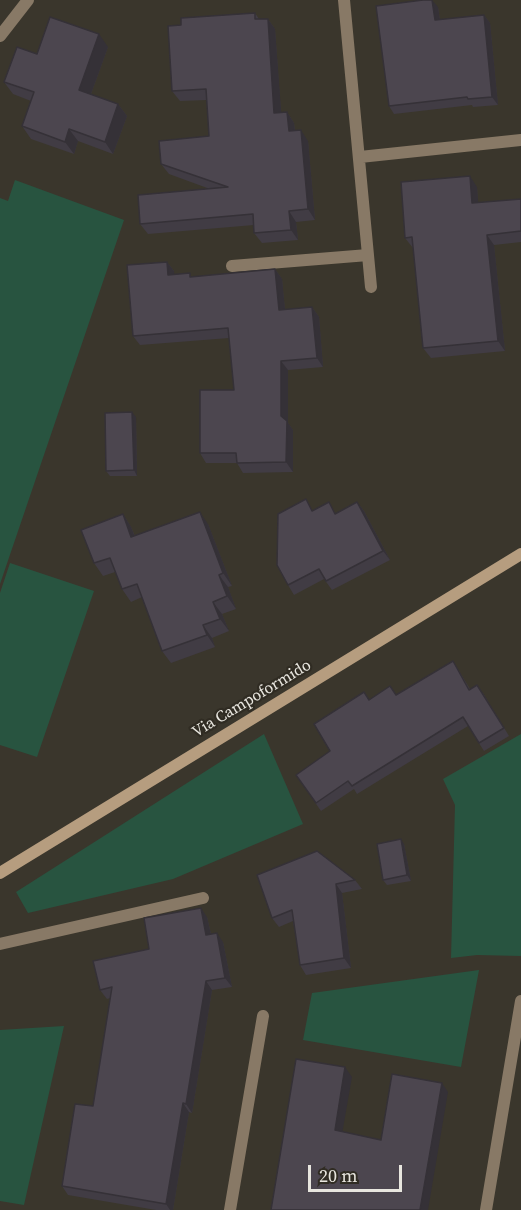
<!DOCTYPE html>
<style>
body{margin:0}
#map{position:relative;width:521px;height:1210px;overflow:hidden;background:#3a362c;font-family:"Source Serif 4",serif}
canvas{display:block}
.scale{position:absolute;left:308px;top:1165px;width:94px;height:27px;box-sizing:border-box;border:3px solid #e8e6df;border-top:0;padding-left:8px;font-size:18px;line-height:21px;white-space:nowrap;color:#e8e6df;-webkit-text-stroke:4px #302c23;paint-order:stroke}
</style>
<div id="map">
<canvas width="521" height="1210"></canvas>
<div class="scale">20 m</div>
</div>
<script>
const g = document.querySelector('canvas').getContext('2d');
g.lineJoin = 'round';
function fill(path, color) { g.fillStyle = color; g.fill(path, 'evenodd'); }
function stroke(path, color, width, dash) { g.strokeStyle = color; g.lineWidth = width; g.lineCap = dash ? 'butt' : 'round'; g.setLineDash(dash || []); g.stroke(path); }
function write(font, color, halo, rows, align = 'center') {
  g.font = font + ' "Source Serif 4",serif'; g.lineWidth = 4.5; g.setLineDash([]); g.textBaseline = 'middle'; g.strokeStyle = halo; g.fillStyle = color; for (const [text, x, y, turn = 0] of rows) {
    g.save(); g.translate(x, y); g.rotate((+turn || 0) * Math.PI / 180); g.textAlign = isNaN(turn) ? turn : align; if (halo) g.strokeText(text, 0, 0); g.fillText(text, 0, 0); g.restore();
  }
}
fill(new Path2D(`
 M15 180 124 220 0 584V198L8 201Z
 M10 563 94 591 37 757 0 745V593Z
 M264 734 303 824 173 879 28 913 16 892Z
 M521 734V956L477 955 451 958 455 805 443 779Z
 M479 970 461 1067 303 1040 312 993Z
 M64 1026 24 1205 0 1201V1030Z`), '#285440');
stroke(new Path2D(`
 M0 944 203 898
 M230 1210 263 1016
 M486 1210 521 1001`), '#887966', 12);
stroke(new Path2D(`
 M344 0 371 287
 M0 36 28 0
 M360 157 521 140
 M232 266 368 255`), '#887966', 12);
stroke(new Path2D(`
 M0 873 521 554`), '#b69d7f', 12);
fill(new Path2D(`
 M438 7 440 20 484 15 490 23 498 105 473 107 472 105 394 114 389 106Z
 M255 13 259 19H268L275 29 281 112H287L294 123 295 131 308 141 315 220 296 222 298 240 262 243 254 233V225L148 234 140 224 210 189 169 174 161 164 209 136 207 100 180 101 172 91 181 25Z
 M108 47 91 94 118 104 127 116 113 154 78 141 74 154 31 139 22 126 31 101 13 94 4 82 37 54Z
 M477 187 478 203 521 199V242L494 245 505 351 431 358 423 348 413 248 405 238Z
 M167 262 174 271V274L192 277 275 269 282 279 285 310 312 307 319 317 323 367 288 370V423L293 430V472L243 473 237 463H206L200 453 234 390 229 338 140 345 133 336Z
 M136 417 137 476H110L106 471Z
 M357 502 364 511 390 560 332 590 324 579 294 595 288 585 314 510 336 513Z
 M123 514 131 527 135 536 208 524 232 586 228 587 236 609 222 614 229 631 212 638 215 647 171 663 162 651 142 597 131 602 122 589 115 572 103 576 94 563Z
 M453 661 470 689 483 693 509 736 484 751 468 726 357 794 354 789 321 811 296 775 330 751 369 700 396 695Z
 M404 844 411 881 387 885 383 880Z
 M257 875 355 880 362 889 342 893 351 968 306 975 300 965 293 921 279 927 272 918Z
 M207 917 211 934 223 942 232 987 212 990 192 1113 189 1112 173 1210H156L68 1195 62 1186 93 1106 110 998 107 999 100 990 149 949Z`), '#413c44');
fill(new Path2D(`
 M432 0 438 7 441 28 435 20Z
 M484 15 490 23 498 105 492 97Z
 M268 19 275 29 282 123 274 113Z
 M99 34 108 47 88 102 79 90Z
 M118 104 127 116 113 154 105 142Z
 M287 112 294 123 296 142 289 131Z
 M69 129 78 141 74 154 65 142Z
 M301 130 308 141 315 220 308 209Z
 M470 176 477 187 479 213 472 203Z
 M289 211 296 222 298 240 291 230Z
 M487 235 494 245 505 351 498 341Z
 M167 262 174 271 175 284 168 275Z
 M275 269 282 279 286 320 279 310Z
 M312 307 319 317 323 367 317 358Z
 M281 361 288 370V423L293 430V472L286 462 281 416Z
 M132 412 136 417 137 476 134 470Z
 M357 502 364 511 390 560 383 551Z
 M200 512 208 524 232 586 223 573Z
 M123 514 131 527 140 550 131 537Z
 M219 575 228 587 236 609 227 596Z
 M213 602 222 614 229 631 220 619Z
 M203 625 212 638 215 647 207 635Z
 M401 839 404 844 411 881 407 875Z
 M336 884 342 893 351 968 344 958Z
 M201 908 207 917 213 944 206 935Z
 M217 933 223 942 232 987 225 978Z
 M206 981 212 990 192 1113 186 1104Z
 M345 1067 352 1077 341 1140 335 1130Z
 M442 1083 448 1092 428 1210H420Z
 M183 1103 189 1112 173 1210H170L166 1204Z`), '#353137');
const building = new Path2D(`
 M423 0H432L435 20 484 15 492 97 468 99 467 97 389 106 376 6Z
 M255 13V19H268L274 113 287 112 289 131 301 130 308 209 289 211 291 230 254 233 253 214 140 224 138 195 228 187 161 164 159 141 209 136 206 89 172 91 168 26 181 25V18Z
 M50 17 99 34 79 90 118 104 105 142 69 129 65 142 22 126 34 92 4 82 17 47 37 54Z
 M470 176 472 203 521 199V231L487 235 498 341 423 348 412 237 405 238 401 182Z
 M167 262 168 275 190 273V277L275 269 279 310 312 307 317 358 281 361V416L287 421 286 462 237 463 236 453H200V390H234L228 328 133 336 127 265Z
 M132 412 134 470 106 471 105 413Z
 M306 499 312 511 329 502 335 514 357 502 383 551 326 581 319 569 288 585 277 565 278 514Z
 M200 512 223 573 219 575 227 596 213 602 220 619 203 625 207 635 162 651 137 584 122 589 110 558 94 563 81 530 123 514 131 537Z
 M453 661 469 690 477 685 504 728 479 743 463 717 352 786 348 781 316 803 296 775 330 751 314 724 364 692 369 700 390 686 396 695Z
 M401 839 407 875 383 880 377 844Z
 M317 851 355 880 336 884 344 958 300 965 292 910 272 918 257 875Z
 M201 908 206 935 217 933 225 978 206 981 186 1104 183 1103 166 1204 62 1186 75 1104 93 1106 112 987 100 990 93 961 149 949 144 918Z
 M296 1059 345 1067 335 1130 381 1140 392 1074 442 1083 420 1210H271Z`);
fill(building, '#4c464f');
stroke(building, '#353137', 1.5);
write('16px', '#e8e6df', '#302c23', [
 ["Via Campoformido",252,699,-31]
]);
</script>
